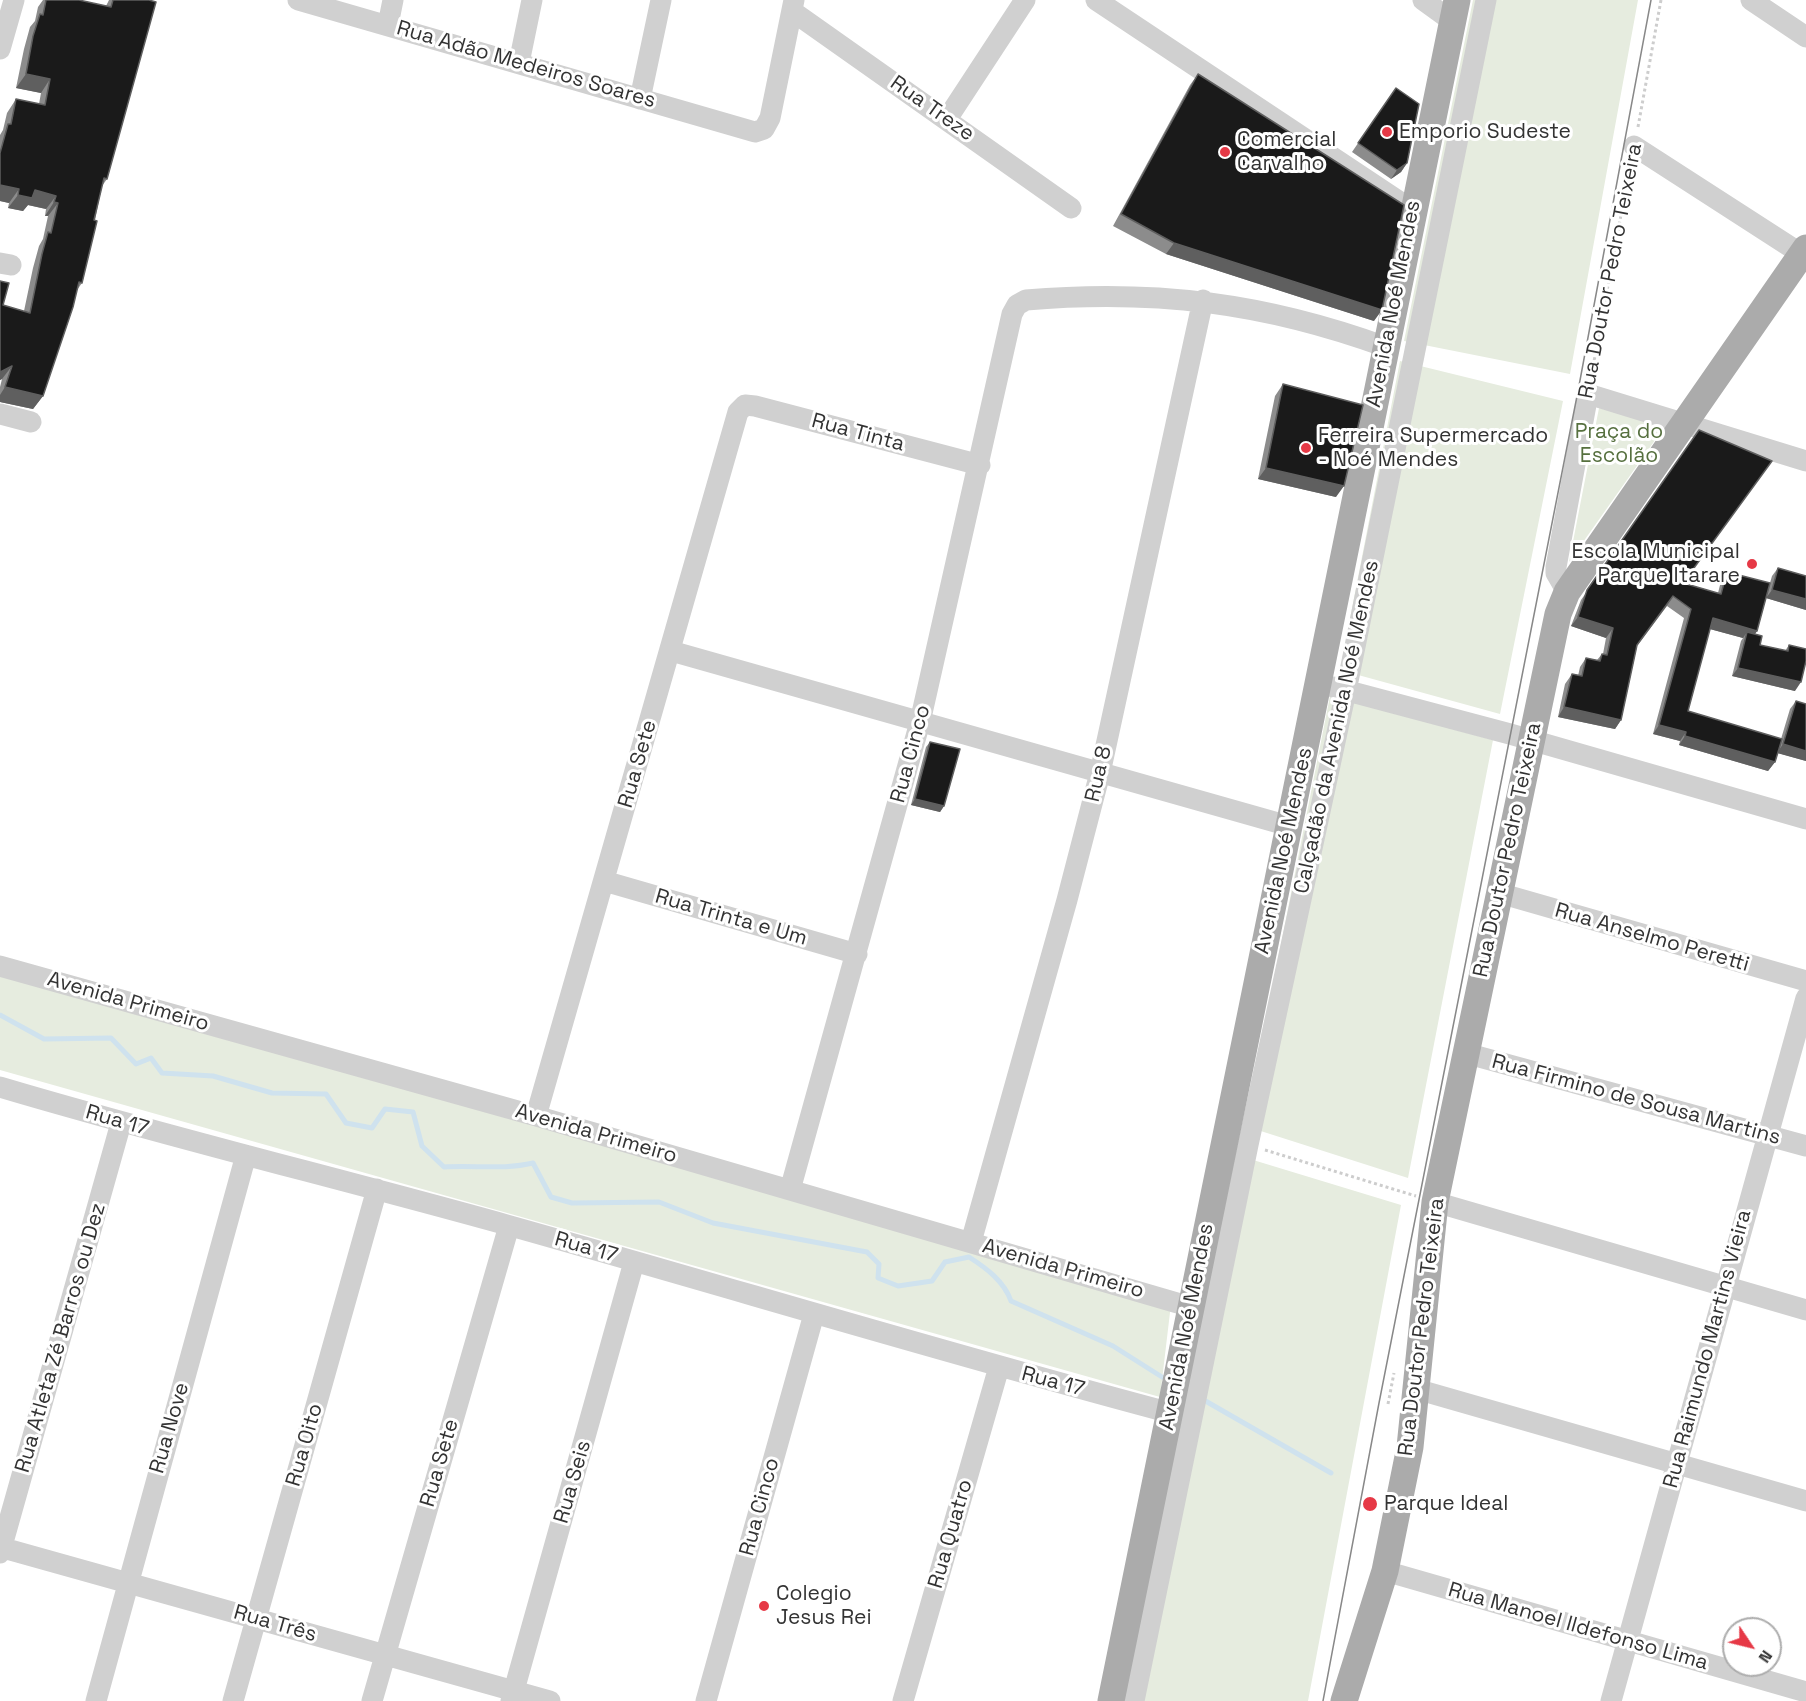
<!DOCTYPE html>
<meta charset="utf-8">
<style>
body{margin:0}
#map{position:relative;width:1806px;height:1701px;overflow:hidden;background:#fff;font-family:"Space Grotesk",sans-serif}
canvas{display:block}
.north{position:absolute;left:1722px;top:1617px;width:60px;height:60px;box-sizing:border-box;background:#fff;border:2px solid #adadad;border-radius:50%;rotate:125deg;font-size:16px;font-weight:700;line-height:24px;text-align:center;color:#333}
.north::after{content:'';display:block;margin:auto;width:21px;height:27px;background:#e63946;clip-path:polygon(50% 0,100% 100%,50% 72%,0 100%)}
</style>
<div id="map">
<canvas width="1806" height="1701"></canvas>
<div class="north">N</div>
</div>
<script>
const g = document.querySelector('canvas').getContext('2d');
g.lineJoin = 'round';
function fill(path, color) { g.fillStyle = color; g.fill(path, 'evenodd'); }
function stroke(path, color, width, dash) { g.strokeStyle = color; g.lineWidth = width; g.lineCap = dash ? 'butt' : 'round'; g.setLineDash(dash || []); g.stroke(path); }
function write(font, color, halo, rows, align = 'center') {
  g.font = font + ' "Space Grotesk",sans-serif'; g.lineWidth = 6; g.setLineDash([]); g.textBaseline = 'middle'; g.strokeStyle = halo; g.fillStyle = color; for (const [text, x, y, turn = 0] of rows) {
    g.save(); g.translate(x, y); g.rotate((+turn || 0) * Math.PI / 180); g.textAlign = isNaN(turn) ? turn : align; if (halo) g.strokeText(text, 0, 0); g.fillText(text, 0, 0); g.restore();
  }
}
fill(new Path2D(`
 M1473 0H1638L1570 374 1404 341Z
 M1400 361 1563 401 1500 714 1340 670Z
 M1599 408 1665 426 1569 562Z
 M1330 696 1493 740 1408 1178 1245 1126Z
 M0 973 1171 1304 1160 1397 0 1070Z
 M1240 1156 1401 1205 1308 1701H1129Z`), '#e6ecdf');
stroke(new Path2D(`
 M0 1015 44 1039 111 1038 136 1064 151 1058 162 1073 213 1076 272 1093 326 1094 346 1123 372 1128 385 1109 413 1112 422 1146 444 1167C474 1165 504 1170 533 1163L551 1197 572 1203 659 1202 713 1223 867 1252 879 1264 878 1278 898 1286 932 1281 945 1262 969 1257C986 1268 1004 1281 1011 1301L1113 1346 1162 1377
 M1202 1399 1331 1473`), '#cfe2ee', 5);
stroke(new Path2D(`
 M1638 127 1661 0
 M1591 378 1630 166
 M1265 1150 1416 1196
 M1388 1404 1394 1373`), '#cdcdcd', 3, [3, 3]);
stroke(new Path2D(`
 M298 0 755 132 764 129 770 118 794 0
 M1096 0 1412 210
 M1423 0 1452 21
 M1751 0 1806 37
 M792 11 1071 208
 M388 25 393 0
 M0 49 14 0
 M519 63 532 0
 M640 99 661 0
 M947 119 1025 0
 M1634 146 1806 257
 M0 263 11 265
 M0 414 31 422
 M1567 592 1556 573V567L1588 394 1806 461
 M671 651 1289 826
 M1333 687 1510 734 1806 819
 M604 881 857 954
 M1499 893 1806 981
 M0 966 536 1116 1191 1307
 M1465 1053 1806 1146
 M0 1087C168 1137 338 1178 507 1225 728 1287 948 1354 1171 1413
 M536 1116 738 412 745 405 755 406 980 465
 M790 1190 920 722 1012 314 1017 305 1026 300C1155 289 1265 303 1386 347
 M1435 1202 1806 1310
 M971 1242 1067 900 1100 773 1203 300
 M1416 1389 1806 1501
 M0 1547 550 1701
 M0 1553 121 1123
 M1385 1571 1806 1692
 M96 1701 246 1155
 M233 1701 377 1189
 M372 1701 509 1226
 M511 1701 634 1262
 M706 1701 814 1314
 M903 1701 999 1367
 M1134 1701 1248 1145 1346 691 1486 0
 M1611 1701 1806 998`), '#d0d0d0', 21);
stroke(new Path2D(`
 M1111 1701C1228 1134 1338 566 1457 0
 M1344 1701 1385 1571 1410 1447 1435 1202 1558 614 1567 592 1806 248`), '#ababab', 27);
stroke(new Path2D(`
 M1323 1701 1379 1403 1578 391 1651 0`), '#888', 1.5);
fill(new Path2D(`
 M43 0H79L106 6 109 0H149L107 179 102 186 82 283 77 290 43 396 33 409 0 402V387L2 379 0 380V281L3 305 24 311 33 268 39 246 43 239 48 216H45L46 209 28 205 23 211 8 208 9 203 0 201V135L3 130 7 113 16 99 39 104 41 93 16 88 24 49 30 27 35 21 38 7Z
 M1198 74 1374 321 1166 254 1113 226 1190 85Z
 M1396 88 1407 163 1401 172 1391 179 1352 152Z
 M1283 384 1336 497 1258 479 1275 396Z
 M1699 430 1684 583 1718 593 1721 581 1727 572 1770 583 1772 576 1778 568 1806 610 1766 598 1757 631 1755 634 1760 645 1785 651 1789 645 1795 691 1732 676 1741 641 1743 638 1710 629 1688 711 1781 739 1790 709 1796 701 1806 761 1778 753 1775 762 1768 771 1679 745 1680 741 1653 734 1684 618 1667 606 1637 646 1621 720 1615 729 1558 717 1565 684 1572 674 1578 676 1580 667 1586 658 1597 660 1602 654H1603L1606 638 1571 626 1581 600Z
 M930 742 944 806 940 812 911 805 926 747Z`), '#8c8c8c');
fill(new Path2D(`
 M26 74 50 79 41 93 16 88Z
 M1407 163 1401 172 1391 179 1397 170Z
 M0 185 19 189 9 203 0 201Z
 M35 190 56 196 46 209 28 205 23 211 8 208 18 195Z
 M54 202 58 203 48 216H45Z
 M1174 243 1382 310 1374 321 1166 254Z
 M12 366 2 379 0 380V372Z
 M5 387 43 396 33 409 0 402V395Z
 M1266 468 1344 486 1336 497 1258 479Z
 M1772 590 1806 599V610L1766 598Z
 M1578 617 1613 628 1606 638 1571 626Z
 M1713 618 1757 631 1751 640 1747 632 1743 638 1706 628Z
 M1738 668 1801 682 1795 691 1732 676Z
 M1564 707 1621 720 1615 729 1558 717Z
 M1659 725 1686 732 1680 741 1653 734Z
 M1685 736 1775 762 1768 771 1679 745Z
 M1783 744 1806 751V761L1777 753Z
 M915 799 944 806 940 812 911 805Z`), '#5f5f5f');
const building = new Path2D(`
 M46 0H79L111 7 113 0H149L156 2 107 179 104 178 94 220 97 221 82 283 79 282 73 307 43 396 5 387 12 366 0 372V281L9 283 3 305 30 313 42 254 48 232 51 233 58 203 54 202 56 196 35 190 32 198 18 195 19 189 0 185V153L8 124H11L16 99 45 105 50 79 26 74 33 36 40 14 43 15Z
 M1198 74 1404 205 1382 310 1174 243 1121 214Z
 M1396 88 1419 104 1407 163 1397 170 1358 143Z
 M1283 384 1363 405 1344 486 1266 468Z
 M1699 430 1772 461 1683 583 1721 594 1727 572 1770 583 1757 631 1713 618 1688 711 1782 739 1775 762 1685 736 1686 732 1659 725 1691 609 1673 596 1637 645 1621 720 1564 707 1572 674 1582 676 1586 658 1600 661 1602 654 1607 655 1613 628 1578 617 1587 590Z
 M1778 568 1806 576V599L1772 590Z
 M1747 632 1762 636 1760 645 1788 651 1789 645 1806 649V661L1801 682 1738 668Z
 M1796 701 1806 704V751L1783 744Z
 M930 742 960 749 944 806 915 799Z`);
fill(building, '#1a1a1a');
stroke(building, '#5f5f5f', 1.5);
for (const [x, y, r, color] of [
 [1387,132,6,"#e63946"],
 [1225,152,6,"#e63946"],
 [1306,448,6,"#e63946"],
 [1752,564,6,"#e63946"],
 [1370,1504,8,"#e63946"],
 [764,1606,6,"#e63946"]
]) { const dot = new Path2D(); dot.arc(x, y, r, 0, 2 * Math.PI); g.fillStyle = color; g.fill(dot); stroke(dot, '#fff', 2); }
write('21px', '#333', '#fff', [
 ["Rua Adão Medeiros Soares",526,65,16],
 ["Rua Treze",932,109,35],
 ["Rua Doutor Pedro Teixeira",1611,271,-79],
 ["Avenida Noé Mendes",1394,304,-79],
 ["Rua Tinta",858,433,15],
 ["Calçadão da Avenida Noé Mendes",1337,727,-78],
 ["Rua Cinco",911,754,-75],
 ["Rua Sete",638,764,-74],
 ["Rua 8",1099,774,-77],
 ["Rua Doutor Pedro Teixeira",1508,850,-78],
 ["Avenida Noé Mendes",1284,851,-78],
 ["Rua Trinta e Um",731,918,16],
 ["Rua Anselmo Peretti",1652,938,16],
 ["Avenida Primeiro",128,1002,16],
 ["Rua Firmino de Sousa Martins",1636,1100,15],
 ["Rua 17",117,1121,16],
 ["Avenida Primeiro",596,1134,16],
 ["Rua 17",586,1248,16],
 ["Avenida Primeiro",1063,1269,16],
 ["Avenida Noé Mendes",1187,1327,-79],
 ["Rua Doutor Pedro Teixeira",1422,1327,-83],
 ["Rua Atleta Zé Barros ou Dez",61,1338,-74],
 ["Rua Raimundo Martins Vieira",1708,1349,-75],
 ["Rua 17",1053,1382,15],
 ["Rua Nove",170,1428,-74],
 ["Rua Oito",305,1445,-74],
 ["Rua Sete",440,1463,-74],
 ["Rua Seis",573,1482,-74],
 ["Rua Cinco",760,1507,-75],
 ["Rua Quatro",951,1534,-74],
 ["Rua Três",275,1624,16],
 ["Rua Manoel Ildefonso Lima",1578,1627,16]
]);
write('21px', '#333', '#fff', [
 ["Emporio Sudeste",1399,132],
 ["Comercial",1237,140],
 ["Carvalho",1237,164],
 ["Ferreira Supermercado",1318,436],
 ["- Noé Mendes",1318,460],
 ["Escola Municipal",1740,552,"right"],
 ["Parque Itarare",1740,576,"right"],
 ["Parque Ideal",1384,1504],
 ["Colegio",776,1594],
 ["Jesus Rei",776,1618]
], 'left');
write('21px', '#56703f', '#fff', [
 ["Praça do",1619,432],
 ["Escolão",1619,456]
]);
</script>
